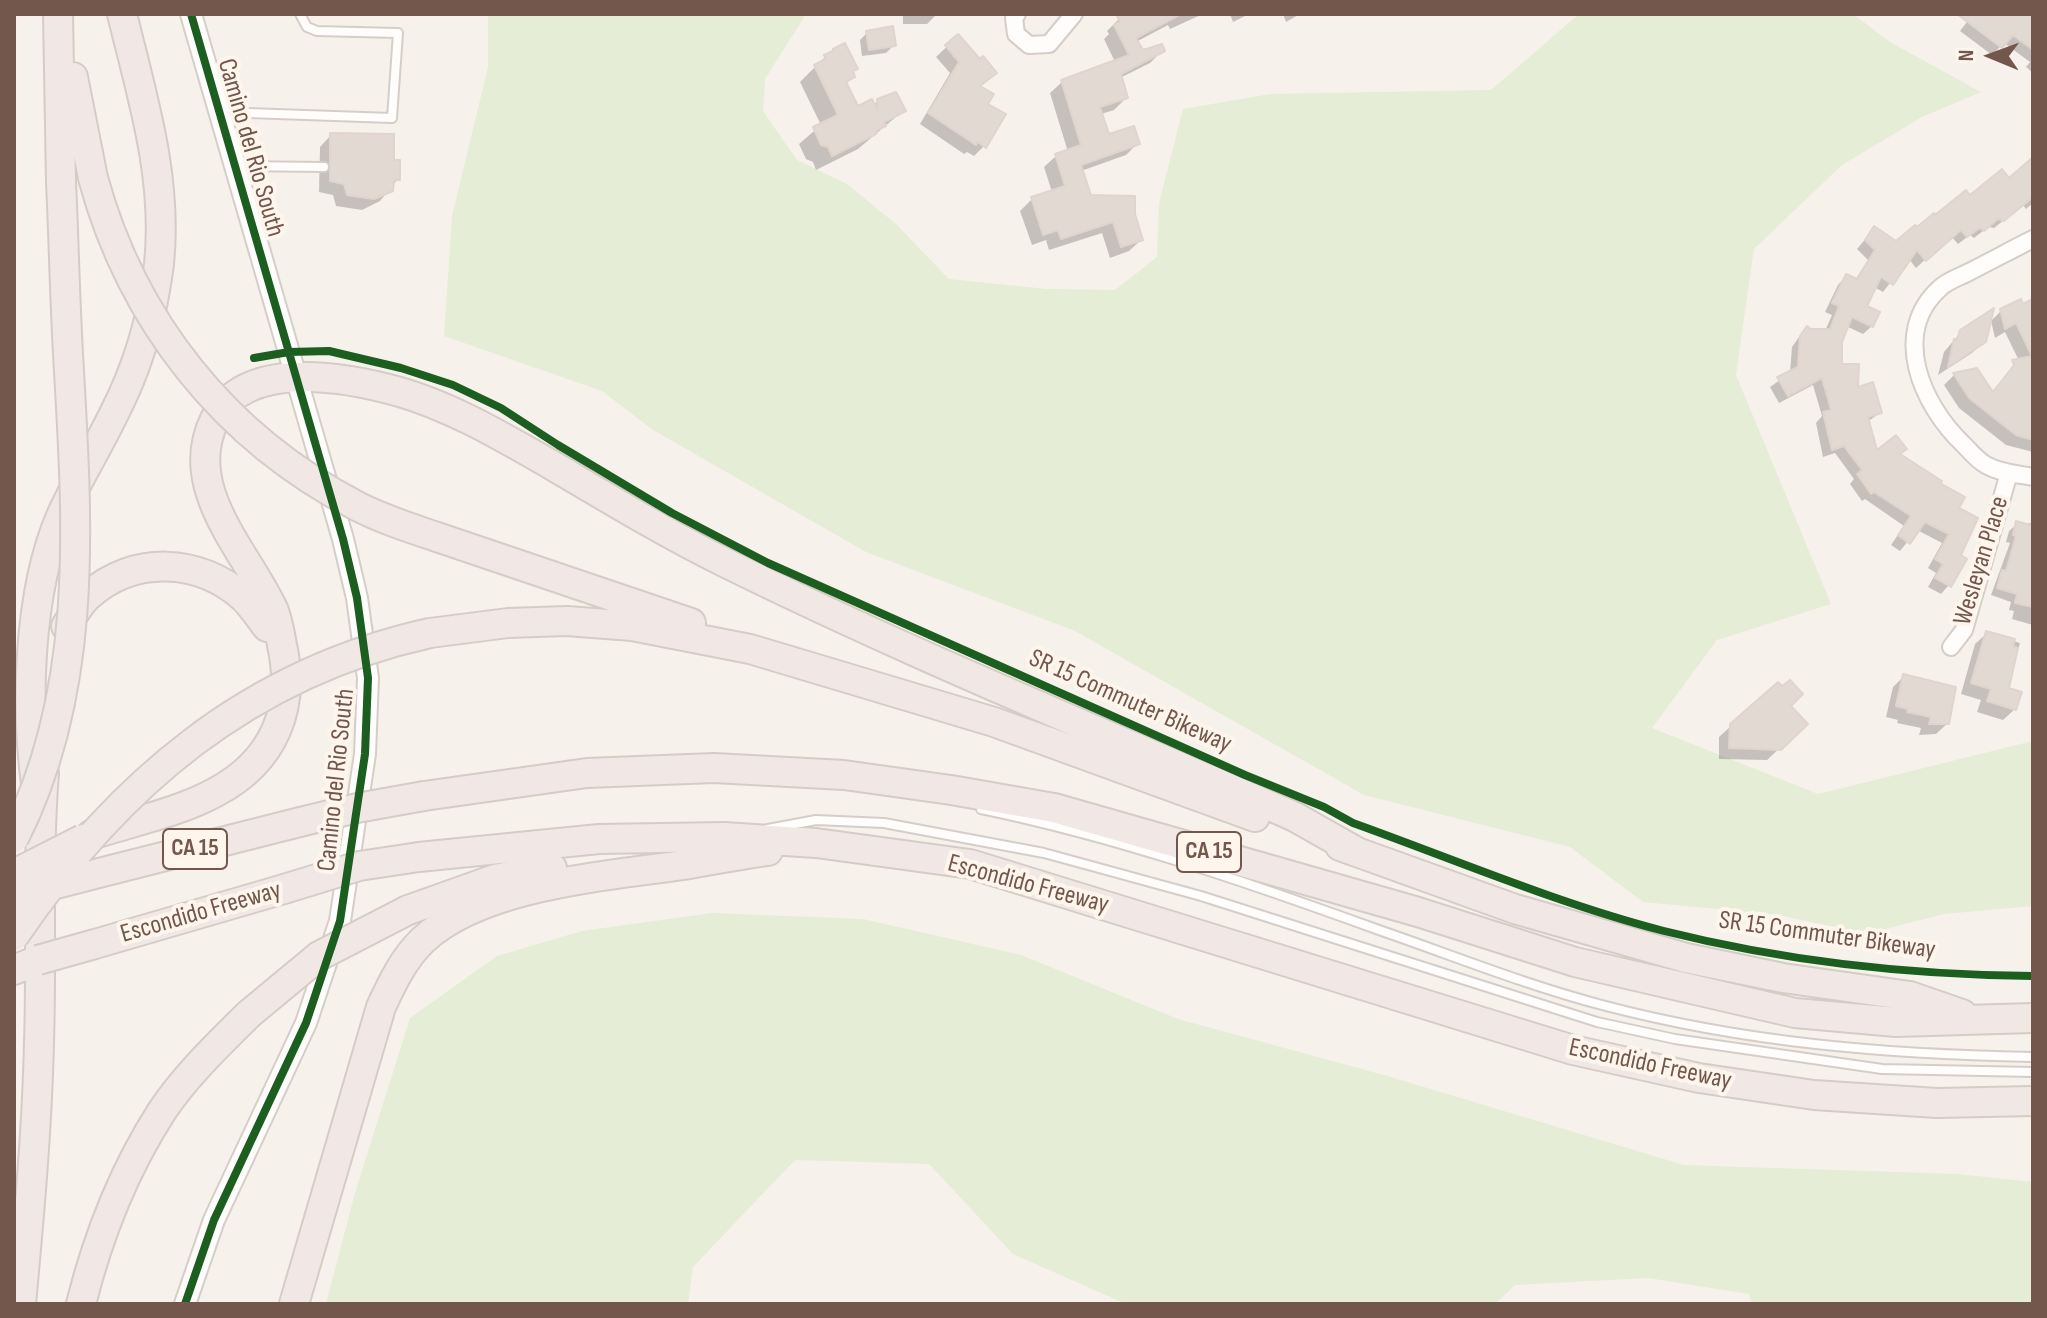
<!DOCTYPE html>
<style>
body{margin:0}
#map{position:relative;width:2047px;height:1318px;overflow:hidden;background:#f7f1eb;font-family:"Sofia Sans Condensed",sans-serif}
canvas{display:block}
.frame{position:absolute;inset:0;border:16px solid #74574c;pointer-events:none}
.north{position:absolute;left:1951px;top:16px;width:80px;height:80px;-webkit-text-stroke:6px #fef6ed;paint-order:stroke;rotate:271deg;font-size:22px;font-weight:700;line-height:32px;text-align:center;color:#74574c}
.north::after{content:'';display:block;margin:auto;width:28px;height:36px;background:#74574c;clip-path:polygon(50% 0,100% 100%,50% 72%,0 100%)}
</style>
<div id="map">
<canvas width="2047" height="1318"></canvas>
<div class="frame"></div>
<div class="north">N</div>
</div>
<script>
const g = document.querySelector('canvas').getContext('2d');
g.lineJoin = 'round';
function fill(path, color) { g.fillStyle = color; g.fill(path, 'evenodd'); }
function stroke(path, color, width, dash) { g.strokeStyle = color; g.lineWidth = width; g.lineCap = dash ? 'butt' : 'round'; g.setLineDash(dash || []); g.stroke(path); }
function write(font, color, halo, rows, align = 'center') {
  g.font = font + ' "Sofia Sans Condensed",sans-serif'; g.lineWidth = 8; g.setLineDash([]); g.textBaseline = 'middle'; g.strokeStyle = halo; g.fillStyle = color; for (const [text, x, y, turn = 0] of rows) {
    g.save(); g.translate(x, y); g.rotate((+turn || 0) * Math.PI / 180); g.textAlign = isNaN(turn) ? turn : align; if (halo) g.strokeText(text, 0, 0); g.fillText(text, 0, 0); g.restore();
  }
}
fill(new Path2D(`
 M488 14H806L765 79 763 111 797 160 847 184 896 224 949 279 1047 289 1115 290 1157 257 1159 203 1183 109 1270 94 1491 90 1579 14H1853L1890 42 1981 92 1922 117 1842 165 1754 249 1736 375 1831 604 1717 640 1652 728 1818 794 2033 741V906L1944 914 1866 934 1779 915 1643 902 1570 847 1364 795 1075 631 866 552 653 430 602 391 444 336 452 216 488 67Z
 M712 913 863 919 1021 955 1178 1019 1384 1075 1684 1165 1957 1174 2033 1182V1304H1752L1749 1294 1648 1278 1515 1285 1495 1304H1126L1013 1254 929 1164 795 1160 693 1267 688 1304H326L355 1193 410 1018 497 956 582 931Z`), '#e5edd6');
fill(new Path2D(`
 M903 14H937L927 24H903Z
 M1129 14H1203L1170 29 1168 25 1136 42 1142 53 1162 51 1150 63 1120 78 1126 98 1114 110 1101 114 1108 137 1138 143 1126 155 1081 171 1090 197 1133 214 1141 240 1129 251 1110 258 1102 233 1049 250 1046 240 1032 245 1020 211 1032 199 1052 192 1044 167 1056 156 1068 152 1050 93 1062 82 1115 62 1104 39 1109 34 1107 31 1119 19Z
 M1230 14H1249L1233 22Z
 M1283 14H1300L1286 22Z
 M1965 14H2033V73L2026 67 2030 62 2004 43 1992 55 1960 31 1970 18Z
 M867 33 894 45 886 53 862 56 860 40Z
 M958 36 986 104 984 146 974 156 967 152 964 154 920 124 950 73 936 57Z
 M825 57 851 73 853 77 846 84 857 108 873 105 878 101 903 111 858 149 816 170 813 162 806 159 799 144 821 125 800 82Z
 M331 135 398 179 380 201 362 210 336 206 333 195 319 192 320 147Z
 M2033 160V203L2026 209 2023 205 1994 228 1988 227 1974 238 1970 235 1958 244 1951 236 1916 268 1909 259 1883 292 1874 287 1864 307 1872 326 1863 334 1846 326 1840 341V366L1856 389 1880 413 1867 422 1876 453 1898 455 1956 508 1958 556 1949 585 1941 594 1928 587 1936 573 1928 568 1942 543 1917 530 1900 551 1891 545 1904 526 1865 499 1862 501 1850 484 1854 479 1835 453 1823 457 1816 423 1822 416 1813 385 1779 403 1770 387 1790 373 1792 347 1799 337 1807 329 1825 331 1832 315 1825 312 1838 285 1846 276 1855 280 1868 260 1857 249 1874 229 1896 243 1970 198 2009 181Z
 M2033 298V452L2006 445 1959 408 1944 385 1954 375 1976 370 1992 394 2015 365 2025 373 2005 332 1995 338 1991 321 2002 310 2021 305Z
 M1961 332 1984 341 1972 353 1938 375 1944 352Z
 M2029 523 2033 524V625L2012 619 2014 611 2009 610 2011 602 1991 595 2010 543 2006 542 2009 531 2017 524 2025 526Z
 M1987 633 2020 643 2006 690 2015 709 2003 720 1977 712 1981 700 1961 694 1975 644Z
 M1904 676 1948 723 1936 734 1919 735 1921 728 1897 723 1898 720 1886 717 1893 687Z
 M1789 706 1794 735 1767 760 1719 759V737L1731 726Z`), '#0003');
const building = new Path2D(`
 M1116 14H1181L1136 38 1143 50 1162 44 1165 51 1121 74 1128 98 1100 107 1109 134 1134 126 1140 144 1081 165 1091 195 1135 196V214L1143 240 1121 247 1113 222 1061 239 1058 230 1043 235 1031 197 1065 186 1055 154 1081 145 1061 80 1129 55 1114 25 1120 22Z
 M1957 14H2033V50L2013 35 2002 48Z
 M893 26 896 46 869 50 866 31Z
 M958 34 980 59 983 56 997 73 980 86 994 94 988 104 1006 114 986 148 978 142 976 145 928 113 959 62 945 45Z
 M845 43 858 69 853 71 855 77 846 82 858 106 872 99 878 111 877 99 896 92 906 111 884 122 886 126 877 130 876 134 832 156 828 147 821 145 813 127 838 115 814 65 826 59 824 55 833 51V49Z
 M330 133 394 134V160H400V180H394L393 191 374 199 347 195 344 184 330 181Z
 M2033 157V197L2004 221 1998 219 1984 231 1980 228 1967 237 1961 230 1926 261 1917 250 1893 285 1881 277 1867 306 1880 312 1873 327 1852 317 1842 342V364H1859L1858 387 1873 382 1882 413 1868 417 1877 450 1896 435 1907 449 1900 454 1942 481 1940 483 1965 497 1959 508 1978 518 1961 555 1967 559 1951 587 1935 578 1943 564 1935 559 1949 534 1925 522 1910 544 1898 535 1911 516 1874 492 1871 494 1857 474 1862 470 1844 446 1832 450 1823 412 1831 410 1822 378 1788 396 1777 377 1798 367 1800 336 1807 326 1811 329H1830L1839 306 1832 303 1846 274 1857 279 1875 250 1865 240 1874 226 1896 241 1915 225 1917 227 1934 213 1935 215 1966 190 1970 195 2002 169 2009 178Z
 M2021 299 2023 304 2033 299V440L2016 435 1969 398 1953 373 1977 368 1993 392 2014 365 2012 360 2032 356 2016 323 2005 329 2000 309Z
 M1994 308 1986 342 1948 367 1954 339 1957 340 1960 330Z
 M2016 521 2033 526V607L2015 603 2017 594 1997 588 2002 570 2006 571 2016 536 2013 535Z
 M1986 631 2015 639 2013 646 2018 648 2009 688 2022 692 2016 710 1987 701 1991 689 1971 683Z
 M1903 674 1956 687 1949 724H1929L1931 717 1907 712 1908 709 1896 706Z
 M1790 680 1803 694 1791 706 1808 724 1781 750 1729 748 1730 724 1778 682 1782 686Z`);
fill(building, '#e3d9d3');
stroke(building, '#e0d4cd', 2);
const service = new Path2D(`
 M219 112 392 118 398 33 317 31 307 27 300 14
 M235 166 324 167
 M981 809C1117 837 1249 883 1379 930 1454 956 1526 985 1602 1005 1746 1043 1885 1054 2033 1057
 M768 829 816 820 884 823 1044 853 1201 896 1597 1022 1675 1039 1882 1069 2033 1072`);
const minor = new Path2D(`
 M1017 14 1014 18 1016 34 1029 45 1049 44 1074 14
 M2033 239C2011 250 1989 262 1967 273 1959 277 1947 281 1940 288 1890 333 1922 405 1963 444 1970 451 1977 460 1986 465 2000 473 2017 474 2033 477
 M1951 647 1964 630 2009 473`);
const tertiary = new Path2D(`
 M185 1304 214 1220 306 1023 340 921 365 754 368 678 357 598 343 539 191 14`);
const motorway = new Path2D(`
 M58 14 61 182
 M73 77 93 178
 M437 537 691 623
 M66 626C73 616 79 604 88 596 134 555 199 558 244 598 253 607 260 618 267 627
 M430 633 508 623 567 621 632 626 750 649 994 722 1255 817
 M37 791C25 710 28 592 61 516 82 470 110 428 129 381 144 345 154 303 159 264 168 178 142 96 122 14
 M424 796 587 773 714 768 844 775 951 790 1054 808 1418 912 1575 962 1795 1013 1896 1022 2033 1018
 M91 835C131 822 180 812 216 792 274 761 296 708 282 645 280 634 278 622 274 611 247 552 180 488 215 419 246 358 347 377 400 392 454 408 501 436 550 464 608 498 665 533 726 563 912 655 1105 733 1295 817L1357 852
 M1340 846 1515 909 1686 958 1783 978 1910 996 1962 1014
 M419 857 599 839 724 837 816 843 970 864 1573 1050 1699 1078 1814 1095 1937 1103 2033 1101
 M91 875 300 822
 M408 910 495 879 552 868
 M95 944 284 889
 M14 970 38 960
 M21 1304C29 1217 37 1130 39 1042 42 952 37 862 44 773
 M81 1304C98 1236 124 1170 162 1111 186 1075 219 1044 249 1014
 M294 1304 381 1007C392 983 404 958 423 940 482 885 606 876 684 865 712 860 740 855 768 851`);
stroke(service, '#d6cdc8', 12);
stroke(minor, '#d6cdc8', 20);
stroke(tertiary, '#d6cdc8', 24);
stroke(motorway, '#d5ccc6', 32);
stroke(service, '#fefdfc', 8);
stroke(minor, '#fefdfc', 16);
stroke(tertiary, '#fefdfc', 20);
stroke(motorway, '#f1e8e5', 28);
const motorwayBridge = new Path2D(`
 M93 178C132 321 225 438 357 506 382 519 410 528 437 537
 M300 822 357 808 424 796
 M14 838C88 692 78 529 69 371 65 308 64 245 61 182
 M14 874 83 839
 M284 889 359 866 419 857
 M14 895 91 875
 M14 936C117 785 248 673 430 633
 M38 960 95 944
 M249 1014 319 956 408 910`);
stroke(motorwayBridge, '#d5ccc6', 32, []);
stroke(motorwayBridge, '#f1e8e5', 28);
stroke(new Path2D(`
 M254 358 289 352 329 351 401 368 453 385 501 408 558 445 672 513 768 563 1245 775 1324 807 1353 823C1456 860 1559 904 1664 931 1784 961 1910 975 2033 976
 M185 1304 214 1220 306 1023 340 921 365 754 368 678 357 598 343 539 191 14`), '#1b5e20', 8);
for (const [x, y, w] of [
 [195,849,64],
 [1209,852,64]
]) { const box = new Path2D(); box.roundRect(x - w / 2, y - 20, w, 40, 6); g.fillStyle = '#fef6ed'; g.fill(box); stroke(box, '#74574c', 2); }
write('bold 24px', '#74574c', null, [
 ["CA 15",195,849],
 ["CA 15",1209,852]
]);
write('26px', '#74574c', '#fef6ed', [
 ["Camino del Rio South",250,148,74],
 ["Wesleyan Place",1982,561,-73],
 ["SR 15 Commuter Bikeway",1130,702,24],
 ["Camino del Rio South",337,780,-84],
 ["Escondido Freeway",1028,885,15],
 ["Escondido Freeway",201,913,-16],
 ["SR 15 Commuter Bikeway",1827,936,8],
 ["Escondido Freeway",1650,1065,12]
]);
</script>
